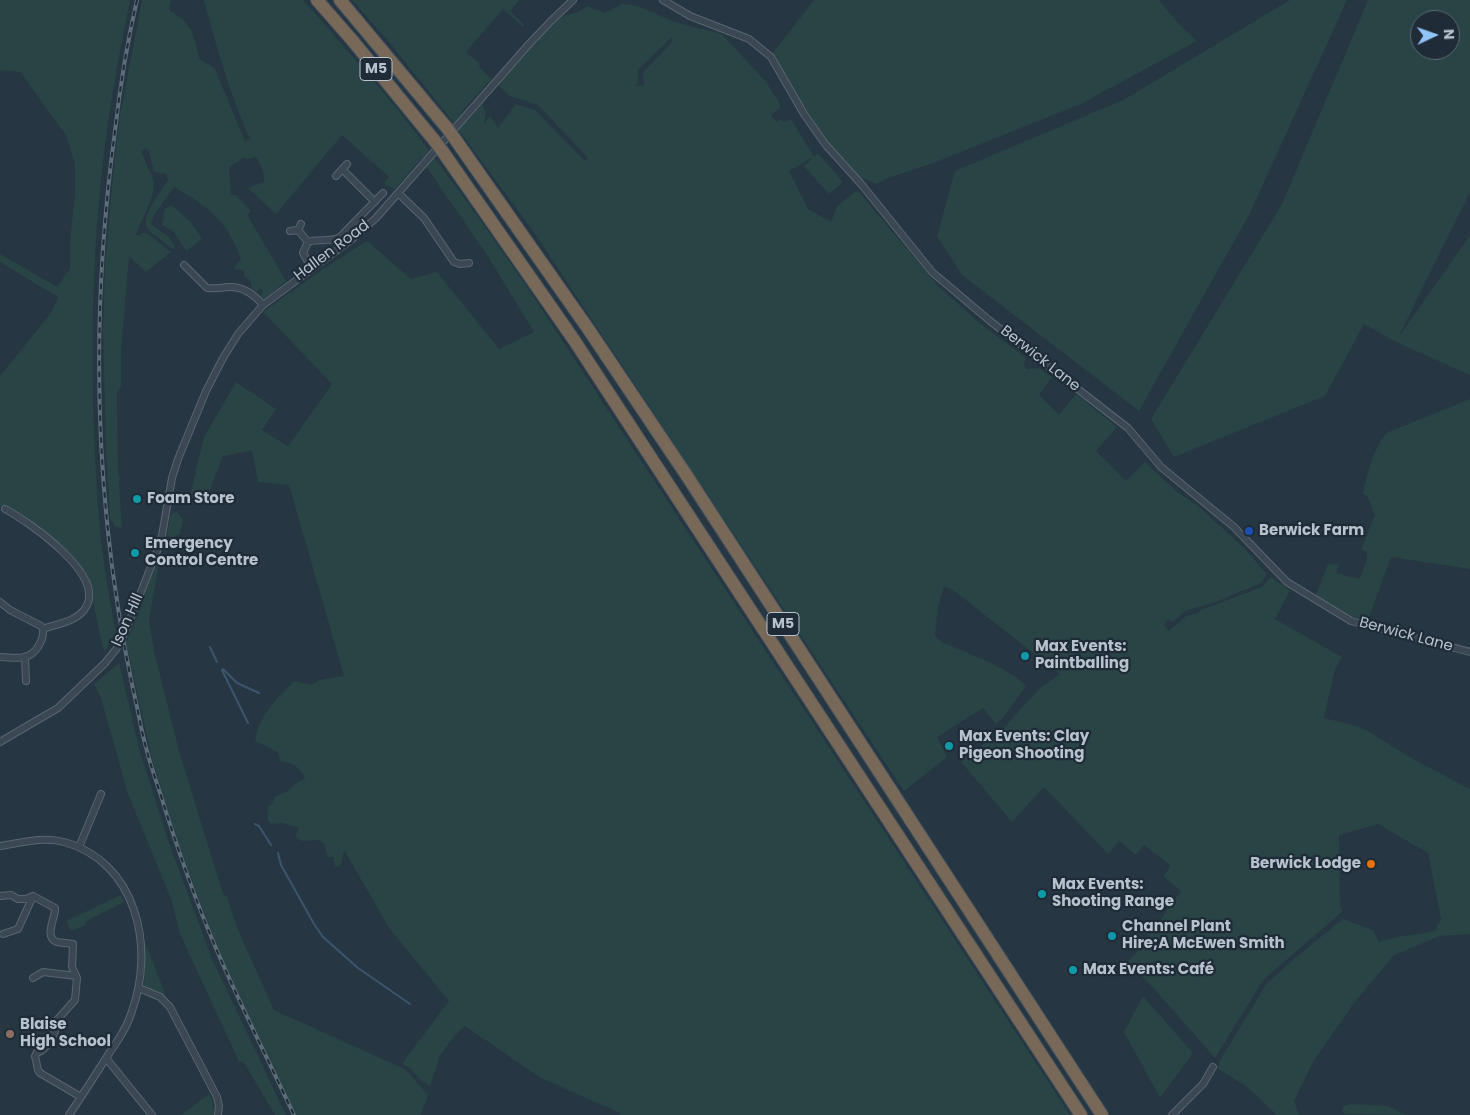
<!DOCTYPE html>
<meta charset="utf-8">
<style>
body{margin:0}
#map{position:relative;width:1470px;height:1115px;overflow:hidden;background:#263643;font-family:Poppins,sans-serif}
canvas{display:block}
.north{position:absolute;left:1410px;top:10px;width:50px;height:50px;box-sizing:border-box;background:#1f2c38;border:1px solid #5c6873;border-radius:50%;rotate:87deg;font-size:14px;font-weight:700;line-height:20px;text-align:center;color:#b8c2cc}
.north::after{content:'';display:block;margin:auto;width:18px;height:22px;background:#90c4f9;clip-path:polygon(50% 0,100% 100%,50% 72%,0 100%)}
</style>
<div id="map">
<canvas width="1470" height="1115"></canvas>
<div class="north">N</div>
</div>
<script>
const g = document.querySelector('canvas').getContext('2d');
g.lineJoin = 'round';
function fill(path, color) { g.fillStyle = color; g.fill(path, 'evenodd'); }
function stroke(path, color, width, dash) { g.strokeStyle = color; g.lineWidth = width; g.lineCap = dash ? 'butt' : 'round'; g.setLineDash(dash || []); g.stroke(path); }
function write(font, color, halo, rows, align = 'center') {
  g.font = font + ' Poppins,sans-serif'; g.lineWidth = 4.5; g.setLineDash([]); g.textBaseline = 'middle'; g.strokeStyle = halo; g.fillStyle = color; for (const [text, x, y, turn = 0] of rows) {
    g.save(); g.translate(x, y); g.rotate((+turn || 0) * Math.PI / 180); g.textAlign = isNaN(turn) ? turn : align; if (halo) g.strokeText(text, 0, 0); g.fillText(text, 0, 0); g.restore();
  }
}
fill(new Path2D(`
 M0 0H130C122 41 114 81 108 123 89 257 89 395 100 530 103 565 110 599 116 634L104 652 90 590 75 561 27 519 0 507V376L50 314 58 297 0 262V254L57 287 70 269V241L75 194V164L66 135 20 72 0 70Z
 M142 0H171L169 10 183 19 192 31 200 60 210 65 215 69 245 141 251 138 248 135C229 91 216 46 204 0H303C346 49 390 97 428 149 467 201 505 254 541 308L1070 1115H620V1113L539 1077 465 1026 455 1035 439 1057 438 1063 430 1086 423 1081 422 1082 410 1068 403 1064V1062L449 1001 389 928 344 850 341 864 338 867H335L333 857H328L324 844 319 840 302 841 295 837 299 828 283 823 272 824 268 821V806L271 805 275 797 286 792 295 784 305 778C301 769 293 762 283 762L280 760 278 752 255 741C258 716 277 699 294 681L312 685 319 680 344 676 289 485 258 482 252 451 223 456 207 498 189 499 204 437 236 382 276 409 262 430 288 446 332 384 263 312 323 269 367 241 411 279 437 272 499 349 534 332 487 255 421 159 395 189 386 185 384 182 389 177 342 135 276 214 248 188 264 182C264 171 261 166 256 157L247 159 243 158 229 168 231 195H236L251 211 247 215 249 218 286 281 264 299 260 297 263 291 260 288 257 292 252 289 250 280 244 276V270L235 269V266L241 259C228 221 207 206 174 187L154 215 151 224 170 238 176 249C169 248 165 243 160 239 155 235 148 232 146 225 143 214 162 190 168 180L166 174 155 172C150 164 153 156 146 148L142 151V156L144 157C145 164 151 171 153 179 157 195 142 218 136 234L139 236 142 233H147L171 252 146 272 129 256 121 351V386L117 393 118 471 120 479 119 483 122 528 115 527 110 517 106 452 103 330 105 267 111 196 119 121Z
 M352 0H519L510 11 524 25 523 27 503 9 466 52 479 63 480 68 492 80 489 82H488L461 113 468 121 482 104 486 112 484 124 490 116 498 128 516 104 535 110 585 161 588 158 538 105 510 96 498 85 549 28 563 16 578 12 587 6 605 13 622 4 638 6 674 22 722 34 766 82 780 104V108L771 115 777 122 781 119 784 122 791 119 814 157 818 153 843 182 829 194 804 166 813 157 789 171 808 209 831 222 837 206 856 191 860 193 937 285 982 325 1026 358 1024 366 1027 369 1038 368 1052 377 1039 395 1059 415 1076 394 1117 427 1096 451 1126 481 1145 462 1176 491 1199 507 1244 548 1267 574 1261 583 1214 603 1188 610 1181 614 1173 622 1166 620 1164 626 1169 631 1186 616 1195 614 1203 609 1262 587 1271 577 1290 591 1275 619 1342 657 1335 669 1324 718 1353 725 1368 731 1411 758 1470 789V934L1440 936 1394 955 1354 1003 1313 1062 1294 1101 1299 1115H1277L1246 1086 1218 1069 1219 1062 1267 983 1301 953 1343 919 1373 930 1379 942C1397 935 1416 935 1435 931L1441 919 1428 853 1378 824 1339 835 1340 903 1342 912 1264 979 1215 1058 1158 993 1128 961 1135 955 1181 891 1163 876 1171 866 1144 845 1136 855 1119 841 1108 854 1044 787 1012 822 961 762 970 753 997 735 1040 688 1060 674 953 590 944 586 938 607 935 636 942 642C967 653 1008 667 1026 686L1006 714 996 724 983 708 937 737 947 757 904 791 533 231 446 113 389 42ZM671 38 673 41 644 71 643 74 644 85 635 86 638 83V68L639 69Z
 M814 0H1159L1177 22 1197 41 1083 103 936 162 885 179 877 184 859 177 825 140 772 54Z
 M1290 0H1347L1250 213 1139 411 962 275 937 236 955 171 1123 100Z
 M1368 0H1470V192L1398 338 1470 235V375L1396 342 1364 324 1325 396 1174 457 1151 419 1282 204ZM1420 20H1450V50H1420Z
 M171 205 190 221 202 239 186 251 174 232 162 225 165 209Z
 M1470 399V569L1391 557 1369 617 1362 615 1360 619 1346 615 1315 597 1328 564 1339 565 1336 573 1359 579 1366 563 1367 552 1361 549 1375 515 1367 496 1363 494C1367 472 1373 451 1386 433Z
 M176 512 183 519 180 534 172 538 167 534 171 514Z
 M160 558 149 620 154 651 179 751 223 894 227 897 238 930 274 1010 400 1067 407 1071 428 1095 421 1115H295L226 970 180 849 152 759 126 642C141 615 145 585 160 558Z
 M119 663 140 752 171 849 212 959 286 1115H275L243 1061 239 1062 180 934 171 899 128 794 101 698 94 684Z
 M121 895 124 902 88 920 84 926 71 931 66 921Z
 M143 937 168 1001 160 994 144 986 145 966Z
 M1143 996 1193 1053 1160 1098 1124 1032Z
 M209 1094 212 1099 214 1115H181Z
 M1352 1104 1388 1106 1405 1115 1344 1114 1342 1110 1344 1106Z`), '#284444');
stroke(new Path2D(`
 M210 647 217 662
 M223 669 237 683 259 693
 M222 670 248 723
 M255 824 259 826 271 845
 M278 853 281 865 314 924 323 937 358 968 410 1004`), '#3c556c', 2);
const minor = new Path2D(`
 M663 0 690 16 749 39 771 57 804 114 825 144 862 185 932 272 990 321 1128 428 1161 467 1234 527 1287 582 1351 621 1470 652
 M342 169 375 202
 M336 176 347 164
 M398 193 424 218 454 262 460 264 469 263
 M298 230 308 242
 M290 231 298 230 301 224
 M184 265 207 288C214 289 221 288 228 287 243 286 254 294 263 305
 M312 269 303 253 308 242C318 238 329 243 340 237L383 193
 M5 509C29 522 110 577 84 610 75 622 56 624 43 629
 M0 602 10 610 41 626 43 629
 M126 630 161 541 172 478 178 459 206 391 223 358 238 334 263 305 352 239 376 218 530 43 551 21 573 0
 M0 657C8 657 17 659 24 657 36 655 44 640 43 629
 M25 657 26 681
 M0 742 58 708 105 663
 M0 846C20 843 44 836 64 842 137 862 155 947 132 1011 127 1028 116 1043 106 1058 94 1077 82 1096 69 1115
 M79 847 101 794
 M0 896 11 895 18 899H26L33 896 55 908C56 917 43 937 57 942 62 943 68 943 73 944L72 967 77 978 75 1000 57 1020C58 1030 49 1045 41 1051 34 1055 39 1049 35 1056L38 1070 40 1073 81 1097
 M3 934 18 929 33 896
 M33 978 43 972 76 976
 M139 988 160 997 170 1007 217 1097 219 1106 218 1115
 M106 1058 152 1115
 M1172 1115 1203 1084 1213 1067`);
const motorway = new Path2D(`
 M317 0 352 40 434 140
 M340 0 447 128
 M455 139 589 330 687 476 1102 1115
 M443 152 574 340 1081 1115`);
stroke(minor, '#596570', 8);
stroke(motorway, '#45525d', 14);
stroke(minor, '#3b4752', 6);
stroke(motorway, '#786858', 12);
const rail = new Path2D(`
 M137 0C127 43 120 87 115 131 90 316 94 506 133 689 138 709 141 731 147 751 152 771 160 791 166 812 183 865 202 918 225 969 247 1018 271 1066 294 1115`);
stroke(rail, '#5d6c79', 4);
stroke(rail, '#1f2c38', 2, [5.5]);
const minorBridge = new Path2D(`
 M105 663 117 648 126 630`);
const motorwayBridge = new Path2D(`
 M447 128 455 139
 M434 140 443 152`);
stroke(minorBridge, '#596570', 8, []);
stroke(motorwayBridge, '#45525d', 14, []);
stroke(minorBridge, '#3b4752', 6);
stroke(motorwayBridge, '#786858', 12);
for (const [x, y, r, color] of [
 [137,499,5,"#0f9aa8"],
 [1249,531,5,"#1a4fb4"],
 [135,553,5,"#0f9aa8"],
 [1025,656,5,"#0f9aa8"],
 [949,746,5,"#0f9aa8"],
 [1371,864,5,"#e8710a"],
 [1042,894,5,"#0f9aa8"],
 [1112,936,5,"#0f9aa8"],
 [1073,970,5,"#0f9aa8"],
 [10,1034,5,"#8d6e63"]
]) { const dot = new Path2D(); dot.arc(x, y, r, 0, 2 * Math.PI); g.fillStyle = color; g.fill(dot); stroke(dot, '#1f2c38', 2); }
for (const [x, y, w] of [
 [376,69,32],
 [783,624,32]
]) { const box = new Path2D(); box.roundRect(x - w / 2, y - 11.5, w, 23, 4); g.fillStyle = '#1f2c38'; g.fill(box); stroke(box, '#b8c2cc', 1); }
write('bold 14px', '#b8c2cc', null, [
 ["M5",376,69],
 ["M5",783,624]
]);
write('15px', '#b8c2cc', '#1f2c38', [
 ["Hallen Road",332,251,-37],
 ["Berwick Lane",1040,359,38],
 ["Ison Hill",128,620,-66],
 ["Berwick Lane",1406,635,15]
]);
write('bold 15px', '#b8c2cc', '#1f2c38', [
 ["Foam Store",147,499],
 ["Berwick Farm",1259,531],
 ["Emergency",145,544],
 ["Control Centre",145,561],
 ["Max Events:",1035,647],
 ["Paintballing",1035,664],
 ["Max Events: Clay",959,737],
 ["Pigeon Shooting",959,754],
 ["Berwick Lodge",1361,864,"right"],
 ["Max Events:",1052,885],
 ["Shooting Range",1052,902],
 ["Channel Plant",1122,927],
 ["Hire;A McEwen Smith",1122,944],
 ["Max Events: Café",1083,970],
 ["Blaise",20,1025],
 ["High School",20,1042]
], 'left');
</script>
